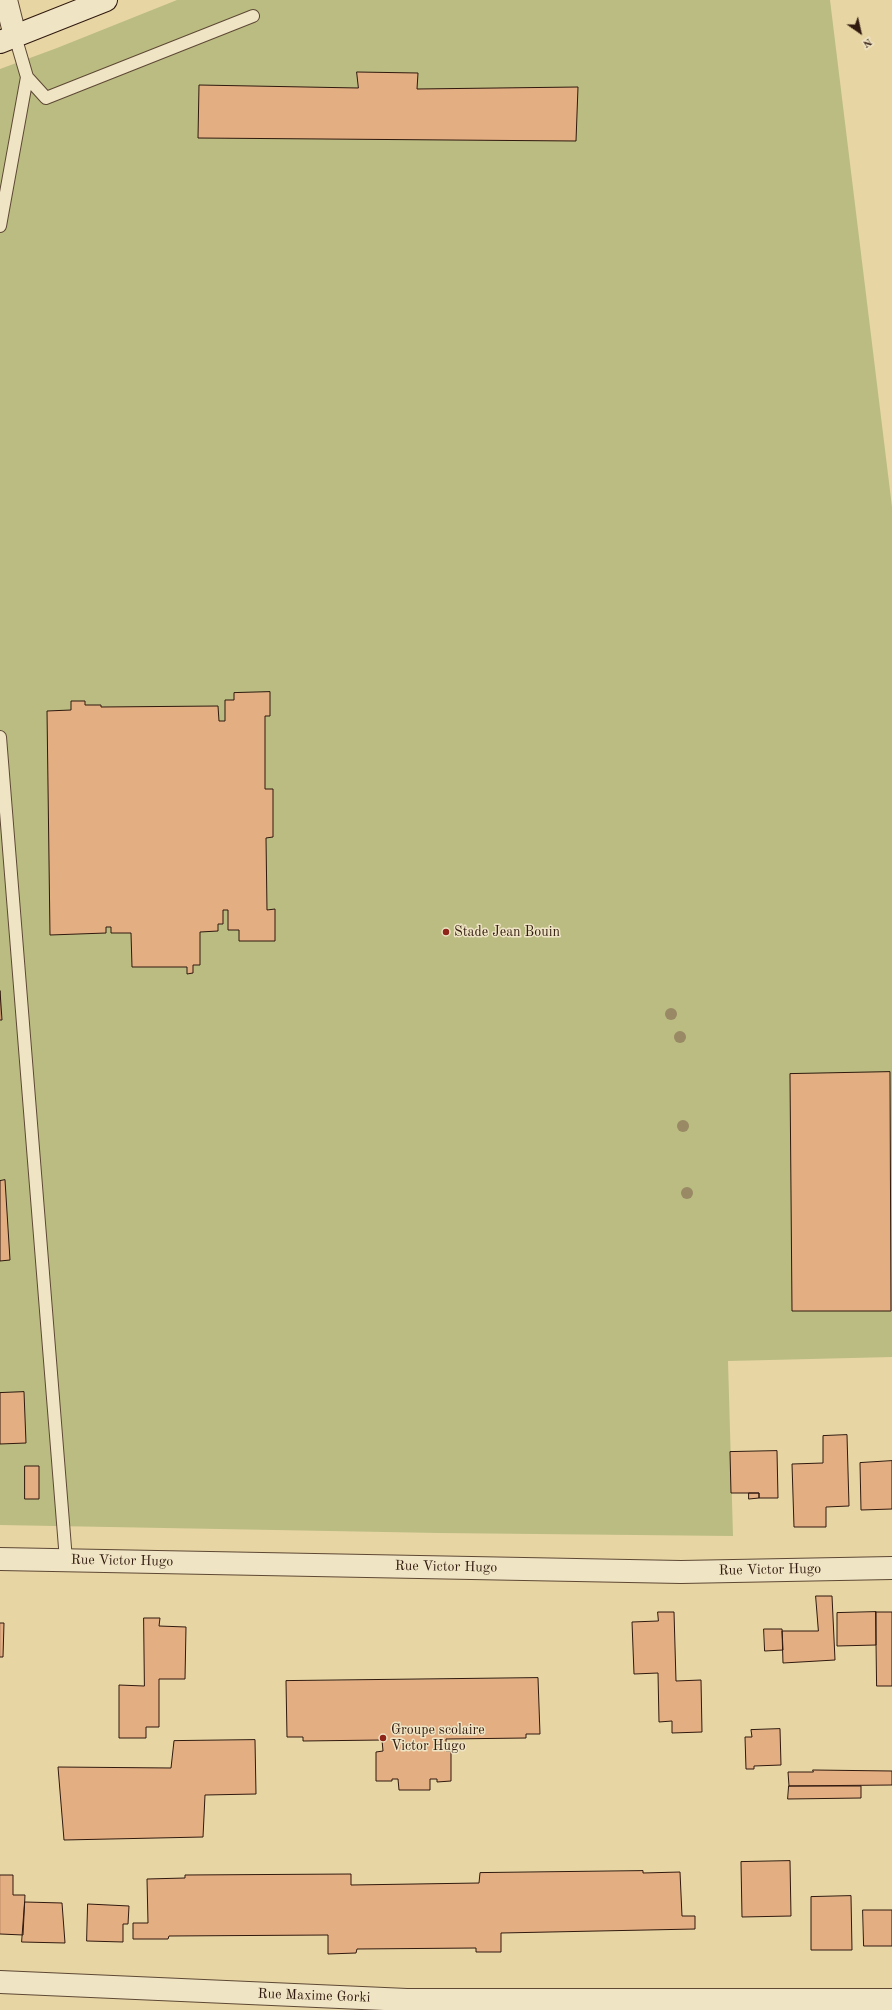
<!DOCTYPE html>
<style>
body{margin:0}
#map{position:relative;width:892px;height:2010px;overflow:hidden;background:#e7d5a4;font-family:"Old Standard TT",serif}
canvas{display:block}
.north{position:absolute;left:840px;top:12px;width:40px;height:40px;-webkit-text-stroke:3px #efe4c4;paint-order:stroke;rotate:146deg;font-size:11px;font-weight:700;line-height:16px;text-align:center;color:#30190e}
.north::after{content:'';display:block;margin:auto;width:14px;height:18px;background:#30190e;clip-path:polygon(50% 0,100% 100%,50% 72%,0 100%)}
</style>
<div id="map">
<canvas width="892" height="2010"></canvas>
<div class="north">N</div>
</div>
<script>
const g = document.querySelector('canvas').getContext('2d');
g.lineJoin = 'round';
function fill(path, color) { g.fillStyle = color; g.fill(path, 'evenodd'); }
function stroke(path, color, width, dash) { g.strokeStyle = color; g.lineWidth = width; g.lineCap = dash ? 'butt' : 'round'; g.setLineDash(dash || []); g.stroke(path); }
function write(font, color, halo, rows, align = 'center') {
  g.font = font + ' "Old Standard TT",serif'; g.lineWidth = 3; g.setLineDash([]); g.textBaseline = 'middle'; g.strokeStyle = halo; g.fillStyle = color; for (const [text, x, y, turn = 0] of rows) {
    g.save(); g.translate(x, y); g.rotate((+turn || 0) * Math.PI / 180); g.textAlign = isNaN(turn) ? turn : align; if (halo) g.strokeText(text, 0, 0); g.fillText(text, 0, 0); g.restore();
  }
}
fill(new Path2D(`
 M177 0H830L892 507V1357L728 1361 733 1536 440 1533 0 1525V69L57 48Z`), '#babc82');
const building = new Path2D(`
 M357 72 418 73 417 89 578 87 576 141 198 138 199 85 358 88Z
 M270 692V716H265V789H273V837L266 838 267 910 275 909V941H239V930H228V910H223V924H218V931L200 932V965H193V973L187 974V967H132L131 933H111V927H106V933L50 935 47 711 71 710V701H85V705H101V707L218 706 219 721H225V700H234V693Z
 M0 991 2 1020H0Z
 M890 1072 891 1311H792L790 1074Z
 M5 1180 10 1260 0 1261V1181Z
 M24 1392 26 1443 0 1444V1393Z
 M847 1435 849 1506 826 1507V1527H794L792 1464 823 1463V1436Z
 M777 1451 778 1498H759V1493H731L730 1452Z
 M892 1461V1509L861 1510 860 1463Z
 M25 1466H39V1499H25Z
 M749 1493H759V1498L749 1499Z
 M816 1596H832L835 1660 783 1663 782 1631H818Z
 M658 1612H674L676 1681 701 1680 702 1732 672 1733V1721L659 1722 658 1673 634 1674 632 1622 658 1621Z
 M876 1612V1645L837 1646V1613Z
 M876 1612H892V1686H877Z
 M144 1618H160L159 1626 186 1627 185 1679H159V1727H146V1738H119V1685L144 1686Z
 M0 1623H4L3 1657H0Z
 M764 1629H782L783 1650 765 1651Z
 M538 1678 540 1734H526V1738L446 1739V1751H451V1781L437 1782V1779H430V1790H399L398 1779H392V1781H376V1752L383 1751 382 1740 303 1741V1737H287L286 1681Z
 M780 1729 781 1765 754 1766V1769H746L745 1737H752L751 1730Z
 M255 1740 256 1794 205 1795 203 1837 64 1840 58 1767 171 1768 174 1741Z
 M813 1770 892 1771V1785L789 1786 788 1772H813Z
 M789 1786H861V1798L788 1799Z
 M790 1861 791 1916 742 1917 741 1862Z
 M643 1871V1873L680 1872 682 1916H695V1929L501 1933V1952H476V1948L357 1949 356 1953 328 1954V1935L169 1936 168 1939H133V1923H148L147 1879 185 1878V1875L351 1874V1885L479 1883 480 1873Z
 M0 1875H13V1895H25L23 1935 0 1934Z
 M851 1896 852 1950H811V1897Z
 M25 1902 62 1903 65 1943 22 1942Z
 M88 1904 129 1906 128 1924H123V1942L87 1941Z
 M863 1910H892V1946H864Z`);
fill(building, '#e3ae82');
stroke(building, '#30190e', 1);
const service = new Path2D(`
 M27 77 46 98 253 16
 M0 226 27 77 15 36
 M0 737 66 1560`);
const minor = new Path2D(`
 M6 0 15 36
 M0 1559 681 1572 892 1568
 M0 1982 407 2000H892`);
const secondary = new Path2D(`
 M0 42 106 0`);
stroke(service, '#5e4834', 14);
stroke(minor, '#5e4834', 24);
stroke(secondary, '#30190e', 24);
stroke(service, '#efe4c4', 12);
stroke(minor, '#efe4c4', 22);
stroke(secondary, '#efe4c4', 22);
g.fillStyle = '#998965';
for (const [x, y] of [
 [671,1014],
 [680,1037],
 [683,1126],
 [687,1193]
]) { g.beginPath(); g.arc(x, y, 6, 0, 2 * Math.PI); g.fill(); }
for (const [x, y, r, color] of [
 [446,932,4,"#8f2418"],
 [383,1738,4,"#8f2418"]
]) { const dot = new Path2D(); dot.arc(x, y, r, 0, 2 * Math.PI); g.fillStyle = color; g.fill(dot); stroke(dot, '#efe4c4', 1.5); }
write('14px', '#30190e', '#efe4c4', [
 ["Stade Jean Bouin",454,932],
 ["Groupe scolaire",391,1730],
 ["Victor Hugo",391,1746]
], 'left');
write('14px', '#30190e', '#efe4c4', [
 ["Rue Victor Hugo",122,1561,1],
 ["Rue Victor Hugo",446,1567,1],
 ["Rue Victor Hugo",770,1570,-1],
 ["Rue Maxime Gorki",314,1996,2]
]);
</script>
